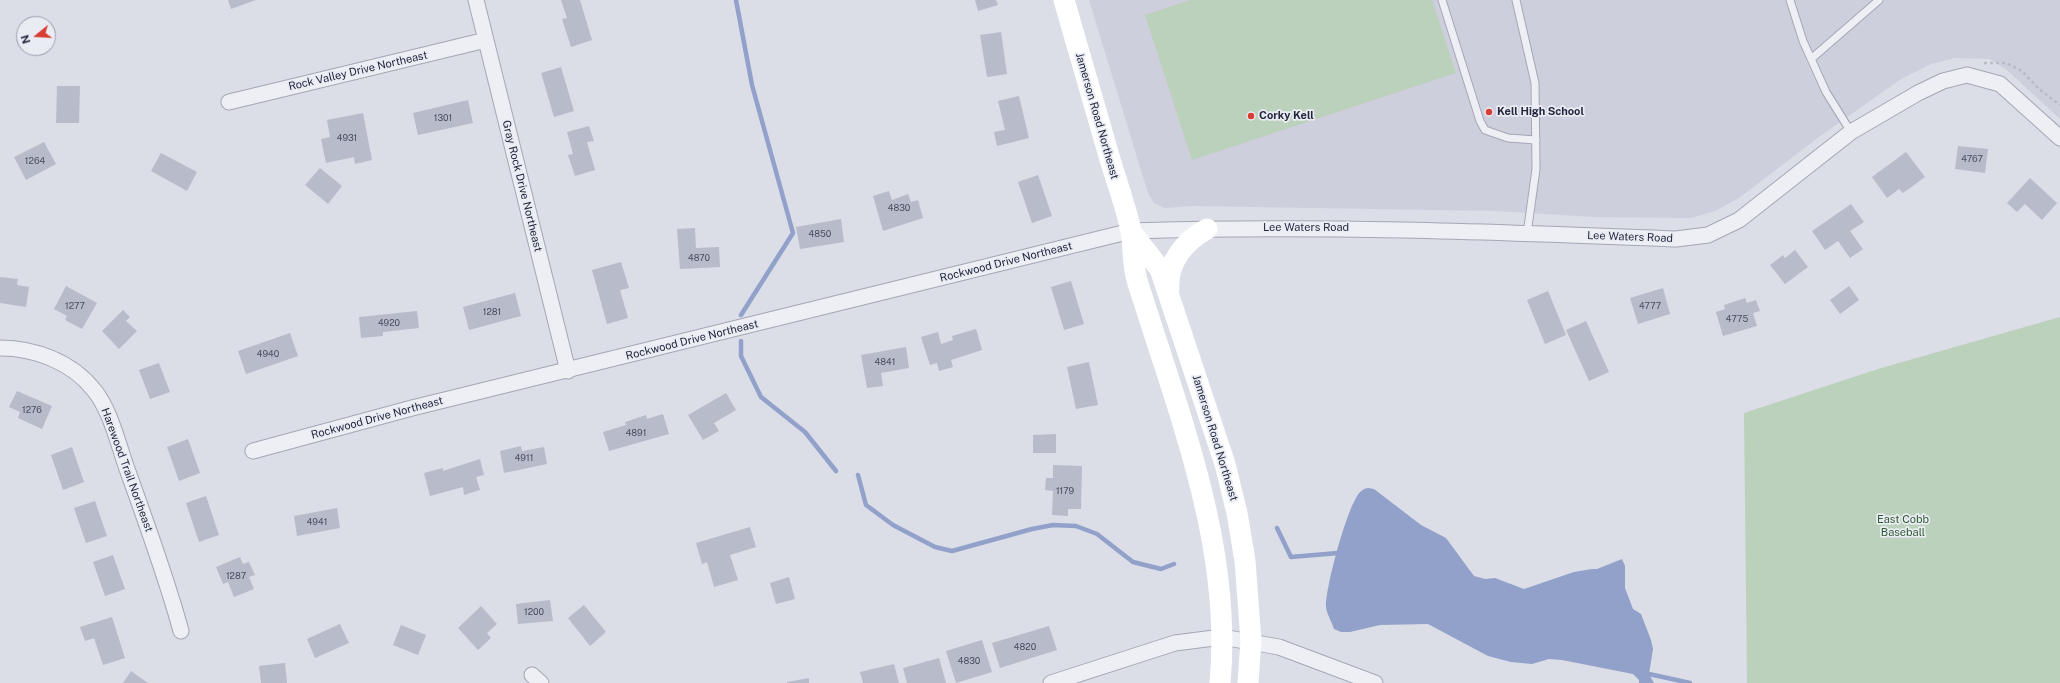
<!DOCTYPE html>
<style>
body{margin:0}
#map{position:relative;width:2060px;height:683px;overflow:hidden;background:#dbdde7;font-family:"Public Sans",sans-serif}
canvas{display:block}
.north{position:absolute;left:16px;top:16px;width:40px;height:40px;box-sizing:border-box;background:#eaecf4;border:1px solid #9b9eab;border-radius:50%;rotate:252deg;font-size:11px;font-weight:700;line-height:16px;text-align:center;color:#24283d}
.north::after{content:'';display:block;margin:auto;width:14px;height:18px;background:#d83e34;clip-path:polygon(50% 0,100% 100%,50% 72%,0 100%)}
</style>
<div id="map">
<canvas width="2060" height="683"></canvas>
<div class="north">N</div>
</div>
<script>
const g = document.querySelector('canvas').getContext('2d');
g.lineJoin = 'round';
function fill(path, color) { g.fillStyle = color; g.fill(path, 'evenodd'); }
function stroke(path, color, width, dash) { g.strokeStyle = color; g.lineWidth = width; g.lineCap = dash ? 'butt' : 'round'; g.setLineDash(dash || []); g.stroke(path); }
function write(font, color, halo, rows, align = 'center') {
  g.font = font + ' "Public Sans",sans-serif'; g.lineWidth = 3.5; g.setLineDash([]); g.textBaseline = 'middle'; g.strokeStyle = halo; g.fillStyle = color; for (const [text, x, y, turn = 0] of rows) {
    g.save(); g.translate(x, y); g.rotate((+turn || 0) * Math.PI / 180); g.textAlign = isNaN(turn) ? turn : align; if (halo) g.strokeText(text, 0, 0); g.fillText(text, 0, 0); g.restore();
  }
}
fill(new Path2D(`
 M1089 0H2060V119L2008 71 1990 59 1955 58 1931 64 1901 79 1819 137 1739 198 1715 211 1691 218 1593 217 1497 211 1191 206 1165 208 1154 203 1148 193Z`), '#cdcfdc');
fill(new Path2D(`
 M1190 0H1432L1456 73 1192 160 1145 15Z
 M2060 317V683H1747L1744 413 1878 369Z`), '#bcd1bb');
fill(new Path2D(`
 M1368 488 1374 489 1421 525 1446 538 1474 576 1485 579 1495 578 1524 589 1574 572 1592 569H1597L1622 559 1625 566V588L1633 609 1641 614 1651 640 1653 649 1649 674 1654 683H1639V680L1633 674 1562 660 1549 659 1532 664 1511 662 1488 656 1428 624 1380 625 1350 632H1341L1334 629C1332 622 1326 613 1326 606 1326 586 1345 517 1355 500 1358 494 1361 489 1368 488Z`), '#92a1ca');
stroke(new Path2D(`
 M736 0 752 85 793 233 741 315
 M741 341V356L761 397 805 432 836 471
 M858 475 866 505 893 525 935 547 952 551 1032 529 1053 525 1076 526 1097 534 1133 562 1161 569 1174 564
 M1277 528 1291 557 1338 553
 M1649 674 1690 683`), '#92a1ca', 4.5);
fill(new Path2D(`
 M228 0H256L231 9Z
 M561 0H580L592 40 571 47 562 19 567 18Z
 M975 0H996L998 5 978 11Z
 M1001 32 1007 74 987 77 980 35Z
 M561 67 574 111 554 117 541 73Z
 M57 86H80L79 123H56Z
 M1019 96 1029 138 997 146 994 132 1005 130 998 101Z
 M468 100 473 123 418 135 413 113Z
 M363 113 372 160 355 164 354 157 326 163 321 139 330 137 327 120Z
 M589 126 594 141 587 142 595 170 575 176 568 155 573 154 567 132Z
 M44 142 56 164 26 180 14 157Z
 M1958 146 1988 149 1985 173 1955 169Z
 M1906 152 1925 177 1903 193 1899 189 1887 198 1872 177Z
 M161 153 197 172 187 191 151 171Z
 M320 168 342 186 328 204 305 185Z
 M1038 175 1052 216 1032 223 1018 182Z
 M2030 178 2057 203 2042 220 2025 204 2017 212 2007 203Z
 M889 191 892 200 908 194 911 202 918 200 923 218 883 231 873 196Z
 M1851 204 1864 222 1850 231 1863 249 1850 258 1838 241 1825 250 1812 231Z
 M841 219 844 242 800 249 796 227Z
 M695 228 696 248 719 247 720 267 680 269 677 229Z
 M1795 250 1808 267 1785 284 1770 265 1783 255 1785 258Z
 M621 262 629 288 620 290 628 318 607 324 592 270Z
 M0 277 18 279 17 285 29 287 26 307 0 303Z
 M1071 281 1084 324 1064 330 1051 287Z
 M66 286 97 303 82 329 65 320 67 316 54 309Z
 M1849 286 1859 300 1840 314 1830 300Z
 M1663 288 1670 314 1638 324 1630 298Z
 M1548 291 1566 335 1545 344 1527 300Z
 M515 293 521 316 469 330 463 307Z
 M1745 298 1747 303 1756 300 1760 311 1753 313 1757 326 1723 336 1716 312 1725 309 1724 305Z
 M123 310 130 317 126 321 137 331 119 349 102 331Z
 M417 311 419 328 383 332V336L361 338 359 317Z
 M1586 321 1609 372 1589 381 1566 330Z
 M976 329 982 350 951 360 953 367 939 371 937 363 930 365 921 337 938 332 941 344 953 340 952 336Z
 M290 333 298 356 246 374 238 351Z
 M906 347 909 368 881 373 883 386 867 388 861 355Z
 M1089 362 1098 405 1076 409 1067 367Z
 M159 363 170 392 150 399 139 370Z
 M17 391 52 406 42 429 18 418 20 412 9 407Z
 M726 393 736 410 714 423 719 431 703 440 688 415Z
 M663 414 669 434 609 451 603 432 626 425 625 422 646 415 647 419Z
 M1056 434V453H1033V435Z
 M188 439 200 473 179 481 167 447Z
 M521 446 522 451 544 447 547 464 504 473 500 451Z
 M72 447 84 482 63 490 51 455Z
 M480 459 484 475 476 477 480 490 464 495 463 487 430 496 424 473 443 468V471Z
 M1053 465 1082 466 1081 509H1068V516L1052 515 1053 491 1045 490 1046 478H1053Z
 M206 496 219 535 199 542 186 503Z
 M95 501 107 536 86 543 74 508Z
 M337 508 340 528 297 536 294 516Z
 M750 527 756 547 730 555 738 580 714 587 707 562 702 564 696 543Z
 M113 555 125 589 105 596 93 562Z
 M240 557 243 564 249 562 255 575 249 577 254 589 234 597 228 582 223 584 216 567Z
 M789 577 795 599 776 604 770 583Z
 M550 600 553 621 518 624 516 604Z
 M584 605 606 632 590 646 568 618Z
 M481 606 497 624 487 633 491 638 478 650 458 628Z
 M112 617 125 658 103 665 94 638 85 641 80 627Z
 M340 624 349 643 315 658 307 639Z
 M401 625 426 635 418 655 393 645Z
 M1049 626 1057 650 1000 668 992 643Z
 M982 640 992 672 956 683 946 651Z
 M939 658 946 683H907L903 668Z
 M285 663 287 683H261L259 666Z
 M894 664 899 683H863L860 672Z
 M131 671 148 683H123Z
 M809 678V683H787V682Z`), '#b8bbca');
const lane = new Path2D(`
 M1442 0 1480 121 1485 130 1508 138 1536 140
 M1516 0 1535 83 1536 169 1527 234
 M1790 0 1803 41 1826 92 1851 132
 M1811 59 1879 0`);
const street = new Path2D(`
 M476 0 568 371
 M229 102 486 40
 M0 348C35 348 72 362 94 390 111 411 118 444 127 469 146 522 166 576 181 631
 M253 451 412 408 1131 231C1313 225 1494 232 1676 239L1708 235 1739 220 1851 132 1918 93 1943 81 1967 75 2000 84 2060 138
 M532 675 541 683
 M1051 683 1175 643 1222 637 1279 647 1375 683`);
stroke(lane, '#a4a7b4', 9);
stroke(street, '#a4a7b4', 17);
stroke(new Path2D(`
 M1984 63H2006L2022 71 2039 89 2060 105`), '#b9bbc5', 2.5, [3, 3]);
stroke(lane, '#eeeff5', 7);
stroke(street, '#eeeff5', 15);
stroke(new Path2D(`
 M1064 0C1079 52 1094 104 1109 156 1116 181 1126 206 1131 231 1134 247 1132 265 1137 280 1177 410 1233 544 1220 683
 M1131 232 1160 269 1225 464 1237 513 1245 561 1251 641 1248 683
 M1169 289C1167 262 1185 241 1207 229`), '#fff', 21);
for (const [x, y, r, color] of [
 [1489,112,4,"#d83e34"],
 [1251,116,4,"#d83e34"]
]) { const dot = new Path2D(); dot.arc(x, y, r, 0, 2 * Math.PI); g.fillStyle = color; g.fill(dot); stroke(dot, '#eaecf4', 1.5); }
write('9px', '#494d60', null, [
 ["1301",443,118],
 ["4931",347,138],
 ["4767",1972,159],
 ["1264",35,161],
 ["4830",899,208],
 ["4850",820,234],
 ["4870",699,258],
 ["1277",75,306],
 ["4777",1650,306],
 ["1281",492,312],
 ["4775",1737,319],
 ["4920",389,323],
 ["4940",268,354],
 ["4841",885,362],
 ["1276",32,410],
 ["4891",636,433],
 ["4911",524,458],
 ["1179",1065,491],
 ["4941",317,522],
 ["1287",236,576],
 ["1200",534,612],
 ["4820",1025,647],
 ["4830",969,661]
]);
write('11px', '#24283d', '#eaecf4', [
 ["Rock Valley Drive Northeast",358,71,-13],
 ["Jamerson Road Northeast",1097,116,74],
 ["Gray Rock Drive Northeast",522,186,76],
 ["Lee Waters Road",1306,228],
 ["Lee Waters Road",1630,237,2],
 ["Rockwood Drive Northeast",1006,262,-14],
 ["Rockwood Drive Northeast",692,340,-14],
 ["Rockwood Drive Northeast",377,418,-15],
 ["Jamerson Road Northeast",1215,438,73],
 ["Harewood Trail Northeast",127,470,70]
]);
write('bold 11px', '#24283d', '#eaecf4', [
 ["Kell High School",1497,112],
 ["Corky Kell",1259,116]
], 'left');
write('11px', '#305a31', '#eaecf4', [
 ["East Cobb",1903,520],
 ["Baseball",1903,533]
]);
</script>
